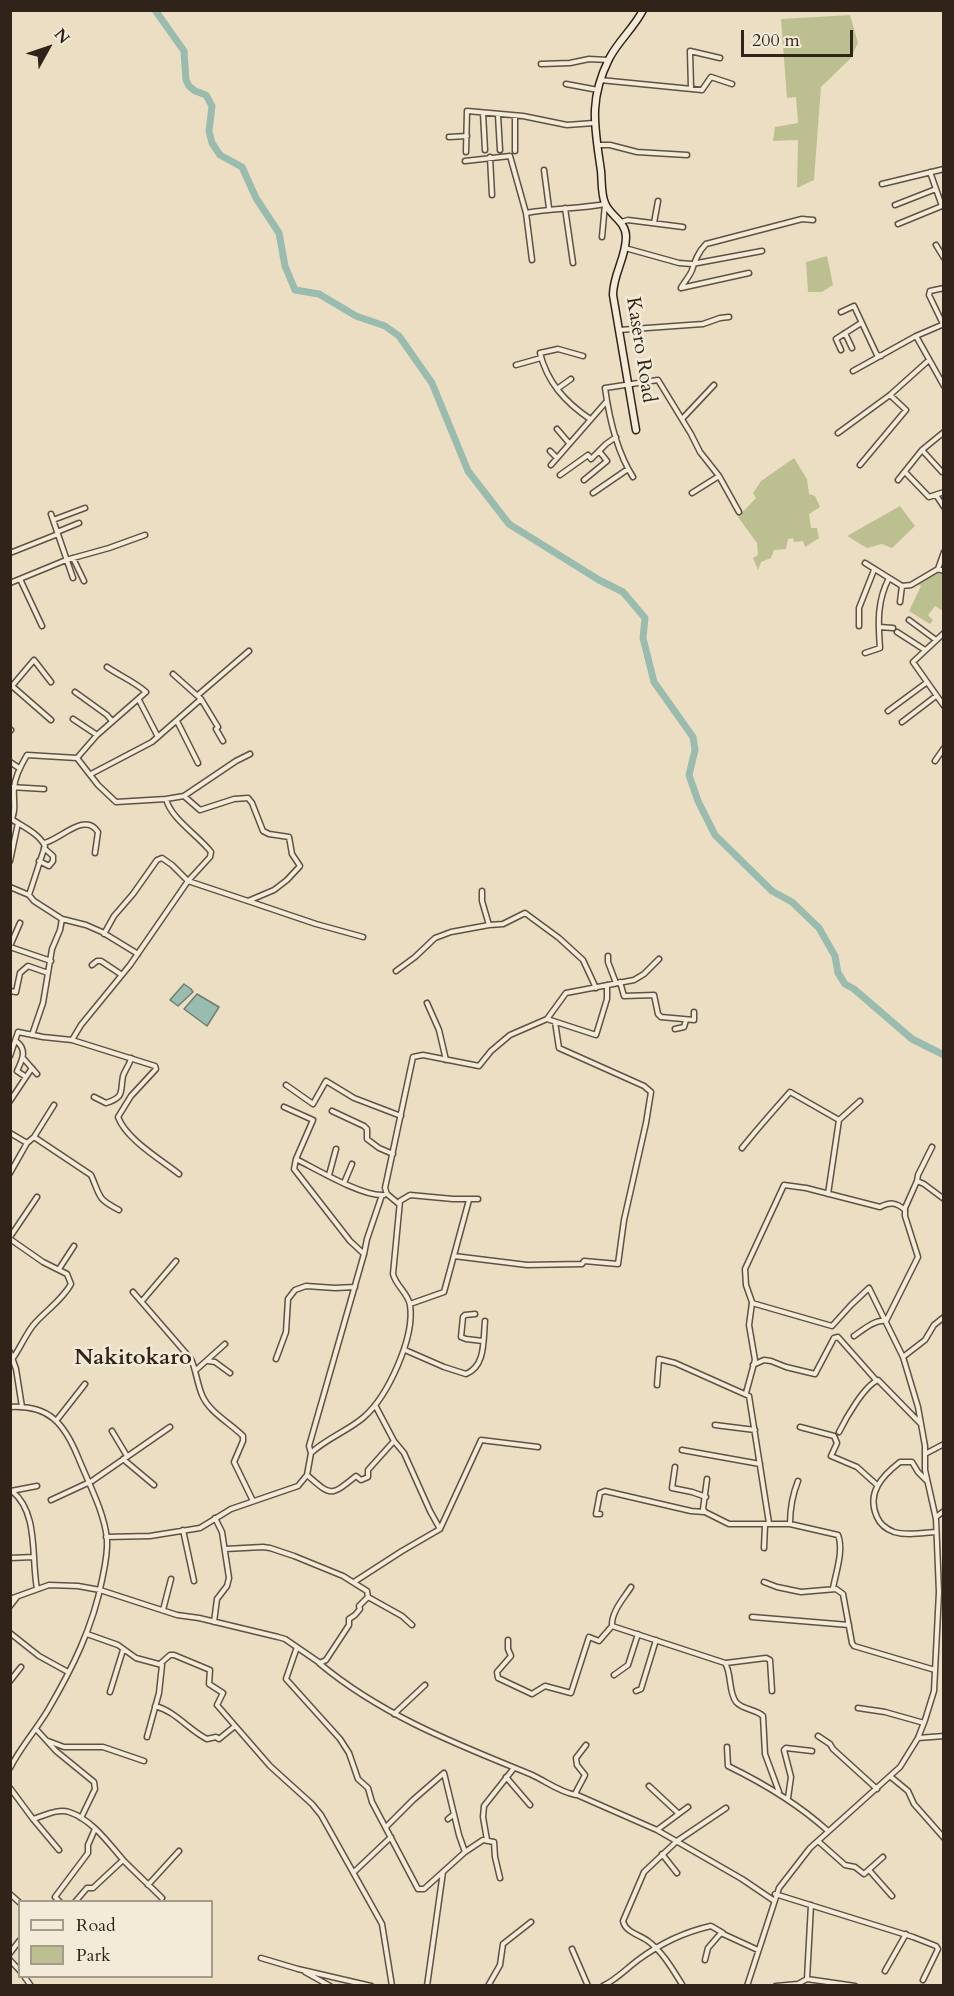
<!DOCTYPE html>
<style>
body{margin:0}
#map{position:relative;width:954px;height:1996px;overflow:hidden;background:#ecdec2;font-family:Cardo,serif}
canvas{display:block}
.frame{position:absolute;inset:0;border:12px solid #30241a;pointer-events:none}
.legend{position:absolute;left:18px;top:1900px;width:195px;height:78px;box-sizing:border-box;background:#f3ead7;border:2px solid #a59b8b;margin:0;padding:8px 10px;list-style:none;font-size:18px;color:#30241a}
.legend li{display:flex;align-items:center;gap:12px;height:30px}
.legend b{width:30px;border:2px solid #a59b8b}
.north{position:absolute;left:18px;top:18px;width:60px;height:60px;-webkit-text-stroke:4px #f3ead7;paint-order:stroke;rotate:50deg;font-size:16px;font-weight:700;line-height:24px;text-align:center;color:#30241a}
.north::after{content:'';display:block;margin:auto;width:21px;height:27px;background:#30241a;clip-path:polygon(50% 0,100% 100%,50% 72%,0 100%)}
.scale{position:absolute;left:741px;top:30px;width:112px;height:27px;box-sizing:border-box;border:3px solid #30241a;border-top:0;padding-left:8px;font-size:18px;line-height:21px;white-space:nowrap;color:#30241a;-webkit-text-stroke:4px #f3ead7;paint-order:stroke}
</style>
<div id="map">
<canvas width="954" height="1996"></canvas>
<div class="frame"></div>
<ul class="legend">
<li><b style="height:8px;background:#f3ead7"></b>Road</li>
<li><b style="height:16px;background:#bcc090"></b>Park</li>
</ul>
<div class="north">N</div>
<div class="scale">200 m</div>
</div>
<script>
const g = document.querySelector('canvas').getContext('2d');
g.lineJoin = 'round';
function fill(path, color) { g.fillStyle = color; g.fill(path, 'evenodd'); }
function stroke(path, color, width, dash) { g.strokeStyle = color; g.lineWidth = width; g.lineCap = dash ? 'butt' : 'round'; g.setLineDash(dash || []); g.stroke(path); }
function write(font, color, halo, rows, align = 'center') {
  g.font = font + ' Cardo,serif'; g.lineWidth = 5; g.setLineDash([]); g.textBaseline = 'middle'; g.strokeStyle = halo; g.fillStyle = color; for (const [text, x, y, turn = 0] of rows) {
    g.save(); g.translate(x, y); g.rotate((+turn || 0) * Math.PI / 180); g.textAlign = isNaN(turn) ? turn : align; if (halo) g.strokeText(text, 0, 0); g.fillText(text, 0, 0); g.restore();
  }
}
fill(new Path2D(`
 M850 15 858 43 850 59 821 87 814 180 797 188 798 140 773 141 775 127 798 123 796 97 787 98 781 19Z
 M827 256 833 285 822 292H808L806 262Z
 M794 458 807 479 809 494 815 496 820 507 809 514 811 528H817L819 538 805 547 803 541 794 542 793 538 788 539 786 549 774 550 771 558 761 562 758 570 753 558 758 555 757 543 738 517 756 498 753 493 761 481Z
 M900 506 915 526 892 548 882 544 867 548 847 536Z
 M934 567 943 571V607L941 610 935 606 928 615 933 620 930 624 909 611 921 586 917 584 929 576Z`), '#bcc090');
const water = new Path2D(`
 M184 984 191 989 193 992 178 1006 170 1000Z
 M197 994 219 1007 207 1026 184 1009Z`);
fill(water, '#99bcaf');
stroke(water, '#6f7f73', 1.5);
stroke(new Path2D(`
 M155 10 184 51 186 80 189 86 195 91 206 95 212 106 209 131 212 143 220 155 242 167 256 198 279 233 285 266 295 290 319 294 356 316 385 326 399 336 432 383 468 471 509 524 599 580 623 592 645 618 643 638 654 682 693 737 695 750 689 775 698 801 715 835 772 891 792 902 819 928 835 956 838 973 845 984 854 989 912 1039 944 1055`), '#99bcaf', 7);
const street = new Path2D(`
 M541 64 570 63 589 59 608 60
 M600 80 702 90 711 77 732 84
 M566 84 598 90
 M691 88 690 51 720 58
 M483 113 485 150
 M498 115 500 150
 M515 116V151
 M449 137 467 136
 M597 145H610L637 152 687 155
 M466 152 467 111 523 116 567 125 594 123
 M490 157 492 195
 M465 161 510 156 526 213 532 260
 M544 170 549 208
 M882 184 944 169
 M895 205 936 189
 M565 208 573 263
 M526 213C552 208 579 209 605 204L602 237
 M621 222 628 220 683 227
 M654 223 658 201
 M898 224 942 206 930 172
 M936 245 944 258
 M625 248 679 263 692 264 762 251
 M681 288C684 282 690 276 692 270 695 261 698 252 706 244L802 219 813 220
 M681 288 749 273
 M841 312 854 306 877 355 881 356
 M943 324 929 295 930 291 944 288
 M619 330 703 324 720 318 729 317
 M845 333 852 348
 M916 336 944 386
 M841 350 836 339 861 323
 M583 356 558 349 540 353C547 382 565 402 590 419
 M516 365 541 358
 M853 371 916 336 944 324
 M557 389 571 379
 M682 419 714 385
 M557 429 569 443
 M838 433 890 395 929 360
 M922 450 942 472 944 471
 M550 451 557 458
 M551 465 606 402
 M860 465 906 410 890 395
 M905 472 929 497 944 492
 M560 475 588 455 591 459 606 444 616 437
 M633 477C617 452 609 417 605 388L658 380 691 434 700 452 719 476 739 512
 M584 480 607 461 599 451
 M898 480 922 450 944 432
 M593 493 628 469
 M692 493 719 476
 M936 495 944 507
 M51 514 73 578
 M53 520 85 508
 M57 532 79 523
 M10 553 58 534
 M73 558 84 581
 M865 563 902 586 911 585 938 569 944 552
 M938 569 944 571
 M20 579 42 626
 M10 583 66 560 109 548 145 535
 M900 602 902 586
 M909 620 936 640
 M859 626V608L874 570
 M879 627 893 628
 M897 632 925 650
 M944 633 913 662 944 706
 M865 653 880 648C878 622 877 601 889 578
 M173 674 201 699 218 727
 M51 682 34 660 12 686 51 720
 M75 692 107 715 112 721
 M198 695 249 651
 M139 700 158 737
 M888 711 926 683
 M73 719 97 735
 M177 721 198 763
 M902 722 936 696
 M216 729 223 741
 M10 731 11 730
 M77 758 97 735 146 692C135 682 120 676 107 667
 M935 761 944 748
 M10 762 19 768
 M91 774 152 742 201 699
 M10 787 44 789
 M184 796 200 810 234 799 248 798 252 803 263 831 269 834 289 837 292 854 300 866 287 880 274 890 248 901 316 924 363 937
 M166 799 184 796 236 761 250 754
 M13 820C24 827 39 834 45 846L29 895
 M10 822C17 812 13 800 14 788 15 776 21 765 27 755L77 758 98 785 116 802 166 799C171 819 199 836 211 852L210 857 188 881 130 965 81 1025 72 1040
 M44 843C60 840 85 811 98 832L95 853
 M10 861 18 823
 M39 861 49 866 53 861V856L44 848
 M10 887 29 895 34 901 62 919 86 925 102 932 138 954
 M489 925 503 924 525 913 559 938 583 960 596 988
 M104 934 114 916 133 894 157 860 162 858 172 865 188 881 248 901
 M10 946 20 923
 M10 947 51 961
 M608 956V962L616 983
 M92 965 97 961H101L122 975
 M396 971 415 957 435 938 451 932 489 925 482 901V891
 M620 982 624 996 654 995 658 1014 661 1017 694 1020V1012
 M10 991 16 992 20 973 28 966 48 973
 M427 1003 439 1030 446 1060
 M547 1019 596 1035 607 999V985
 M675 1029 684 1027 686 1020
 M32 1035 43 1003 52 949 60 930 62 919
 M16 1041C28 1050 22 1060 17 1071L26 1077
 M10 1056 18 1032 43 1037 72 1040 155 1066 156 1069 131 1096 118 1117C126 1139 160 1159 179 1174
 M23 1058 37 1074
 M286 1085 313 1104 326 1081 354 1098 401 1116
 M94 1097 106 1103C125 1097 120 1092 123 1076 125 1070 130 1064 131 1058
 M10 1101 32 1068
 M284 1107 313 1120 296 1159 294 1169 350 1241 364 1254
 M332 1111 364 1126 367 1129V1139L379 1148 393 1154
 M839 1120 860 1101
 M10 1133 27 1143 10 1173
 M34 1137 91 1175C101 1197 96 1198 119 1210
 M27 1143 34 1137 54 1105
 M742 1148C758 1128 774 1110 790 1092L839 1120 828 1194
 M296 1159C316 1169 363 1197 384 1195
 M329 1175 336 1149
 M917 1181 924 1184 944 1199
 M344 1183 352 1164
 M399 1204 387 1194 385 1188 413 1057 423 1055 479 1066 491 1051 510 1035 547 1019 566 993 634 980 644 974 659 959
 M10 1237 37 1197
 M10 1239 43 1262 67 1274 71 1284C63 1299 47 1310 36 1322 27 1331 21 1347 13 1358
 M454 1256 527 1265 582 1264 584 1261 618 1264 624 1220 646 1123 651 1092 644 1086 559 1048 555 1022
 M59 1269 74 1246
 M133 1292 191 1359C196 1370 197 1383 202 1395 209 1412 230 1423 243 1436V1441L234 1462 253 1501
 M142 1301 176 1261
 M752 1302 746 1285 745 1269 784 1185 806 1188 880 1207C890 1202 896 1202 905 1210
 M410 1304 444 1292 469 1200
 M475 1314 465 1315 463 1317 461 1337 466 1339 483 1341
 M854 1336C863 1330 875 1319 886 1321L918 1257 905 1216V1208L917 1181 918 1175 932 1147
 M405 1350 444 1367 466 1374C486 1366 483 1340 485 1321
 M10 1352 16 1369 22 1407
 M276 1359 286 1332 288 1299 295 1290 306 1286 335 1288 355 1287
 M208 1361 215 1362 230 1373
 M753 1365 764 1360 771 1361 786 1367 815 1374 834 1338 838 1337 876 1380
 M196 1370 225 1344
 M657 1385 659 1359 675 1363 749 1396 769 1523 765 1525 764 1548
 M746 1393 755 1360 749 1325 752 1303 832 1326 851 1305 869 1288 903 1357
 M375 1405 394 1441 404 1453 430 1511 440 1529
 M10 1407C49 1405 64 1423 78 1457 88 1482 104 1511 107 1539 108 1553 105 1566 102 1580 93 1627 72 1669 48 1710 36 1730 20 1748 10 1768
 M56 1421 85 1384
 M715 1425 755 1430
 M800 1427 834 1436 837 1443 831 1456 857 1467 877 1485
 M112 1431 127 1456
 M839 1432C846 1418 864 1386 878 1380L920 1423
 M682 1450 760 1464
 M311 1453 309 1446 364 1254 367 1239 382 1195
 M925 1454 944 1444
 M123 1459 154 1485
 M675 1467 672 1488 692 1492 706 1497
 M307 1475C331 1496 330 1497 356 1476L361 1480 368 1477V1470L394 1441
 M707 1479 703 1509 705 1512 729 1524H790L838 1535C844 1550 836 1572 833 1588
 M926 1480 918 1472 912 1462H900C882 1476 866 1493 877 1517 880 1524 886 1529 894 1532 907 1536 922 1533 936 1532
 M11 1491 37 1486
 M12 1491C39 1513 31 1557 37 1589
 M51 1500 92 1481 170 1427
 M600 1514H596L600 1493 605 1491 691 1511 704 1512
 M936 1517 944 1511
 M790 1524C790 1508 792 1496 798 1481
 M183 1530 194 1581
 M106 1537 150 1536 200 1528 231 1509 298 1486 307 1475 311 1453C327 1438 348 1431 364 1417 388 1396 415 1337 410 1305 408 1293 396 1286 393 1274L400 1201 410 1195 453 1199H478
 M10 1558 34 1557
 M354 1582 402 1551 440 1529 481 1440 538 1447
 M764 1582 777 1587 801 1592 836 1589 843 1594 852 1643 854 1646 935 1670
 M631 1587C624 1598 611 1612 612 1626L725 1663C732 1674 728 1691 736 1702 743 1710 756 1709 763 1716L765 1754 779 1792
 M368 1597 402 1616 412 1625
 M10 1599 49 1585 78 1586 100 1590 177 1615 199 1618 278 1637 285 1639 320 1663 326 1660 349 1625V1619L355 1615 360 1609 359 1606 368 1597 367 1591 343 1576 294 1556 270 1548 263 1547 225 1549
 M10 1606 17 1597
 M163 1610 171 1579
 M752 1617 849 1625
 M214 1622 217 1599 227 1586 229 1578 222 1532 215 1518
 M10 1633 39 1656 68 1672
 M87 1634 118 1645 136 1658 162 1665 159 1693 147 1737
 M508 1640V1649L511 1656 497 1672 498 1678 532 1694 545 1686 571 1693 589 1637 599 1641 612 1626
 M297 1647 286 1679 340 1739 349 1753 358 1779 368 1788 372 1802 418 1889H424L465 1852 483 1840 494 1842 495 1857 500 1878
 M161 1663 170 1655H174L210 1670 209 1684 223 1693 217 1705 270 1766 312 1804 321 1815 382 1924 392 1986
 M319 1663C381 1715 456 1744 530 1774 546 1781 559 1792 576 1795
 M726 1663 766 1658 770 1660 772 1691
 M614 1675 628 1665 638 1634
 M10 1681 21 1667
 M636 1691 641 1689 656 1640
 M110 1692 123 1650
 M155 1706C175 1711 189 1730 207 1739L216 1737 219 1739 235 1726
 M858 1708 885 1712 924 1723
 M394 1714 425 1685
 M36 1729 56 1751 94 1782 95 1789 81 1818
 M818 1736 830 1744 833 1749 877 1789
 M918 1738 944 1736
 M48 1741 64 1747H103L144 1761
 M586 1745 576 1758 577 1765 585 1775 575 1794 657 1830
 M727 1747 728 1766C765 1784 797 1803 828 1831
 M506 1777 530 1805
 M891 1777 908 1791 914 1804 944 1838
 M649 1786 678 1813
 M10 1788 33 1819C44 1816 58 1808 69 1812 93 1820 109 1844 125 1862 137 1874 150 1886 162 1898
 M788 1798 791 1777 784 1750 786 1748 812 1751
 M688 1807 657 1830 742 1879 773 1900
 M33 1819 59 1850
 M448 1819 453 1815
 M386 1827 413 1800 444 1773 459 1835 465 1852
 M487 1840 483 1817 484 1806 514 1768
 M818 1841 845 1865 855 1867 864 1874 883 1857
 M662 1854 677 1873
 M869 1870 892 1896
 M354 1872 391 1837
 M148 1885 179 1851
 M10 1894 20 1903
 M775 1894 913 1937 936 1946 938 1949 923 1980
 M60 1902 55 1897 88 1853V1845L95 1829
 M75 1902 87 1888H93L123 1860
 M572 1949 588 1986
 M10 1953 20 1940
 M261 1958 298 1969
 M10 1960 20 1971
 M705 1960 708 1948 721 1933 758 1950
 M298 1969 371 1986
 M885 1971 906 1934
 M305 1972 330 1986
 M24 1976 31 1986
 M807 1979 855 1986
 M427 1986 443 1872
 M488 1986 500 1965 503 1944 531 1922
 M603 1986C617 1979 626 1969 638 1960 661 1943 684 1932 711 1926L723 1933
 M683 1986C673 1970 663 1952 648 1941 640 1935 625 1932 623 1921L644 1872 677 1841 726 1808
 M747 1986 779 1888 810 1848 900 1767 918 1738 925 1720 934 1691 939 1592 936 1519 925 1470V1446L918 1407 903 1357 925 1340 934 1325 944 1317
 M776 1986 798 1984 807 1979 811 1905`);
const secondary = new Path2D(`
 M636 430 613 295C613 274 626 258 626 237 626 221 610 216 605 203 601 194 602 181 601 171 595 128 588 101 609 59 618 41 634 28 643 10`);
stroke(street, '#5f5244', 7);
stroke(secondary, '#30241a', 9);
stroke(street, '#f3ead7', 4);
stroke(secondary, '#f3ead7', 6);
write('20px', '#30241a', '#f3ead7', [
 ["Kasero Road",640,350,81]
]);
write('bold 22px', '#30241a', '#f3ead7', [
 ["Nakitokaro",133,1359]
]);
</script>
